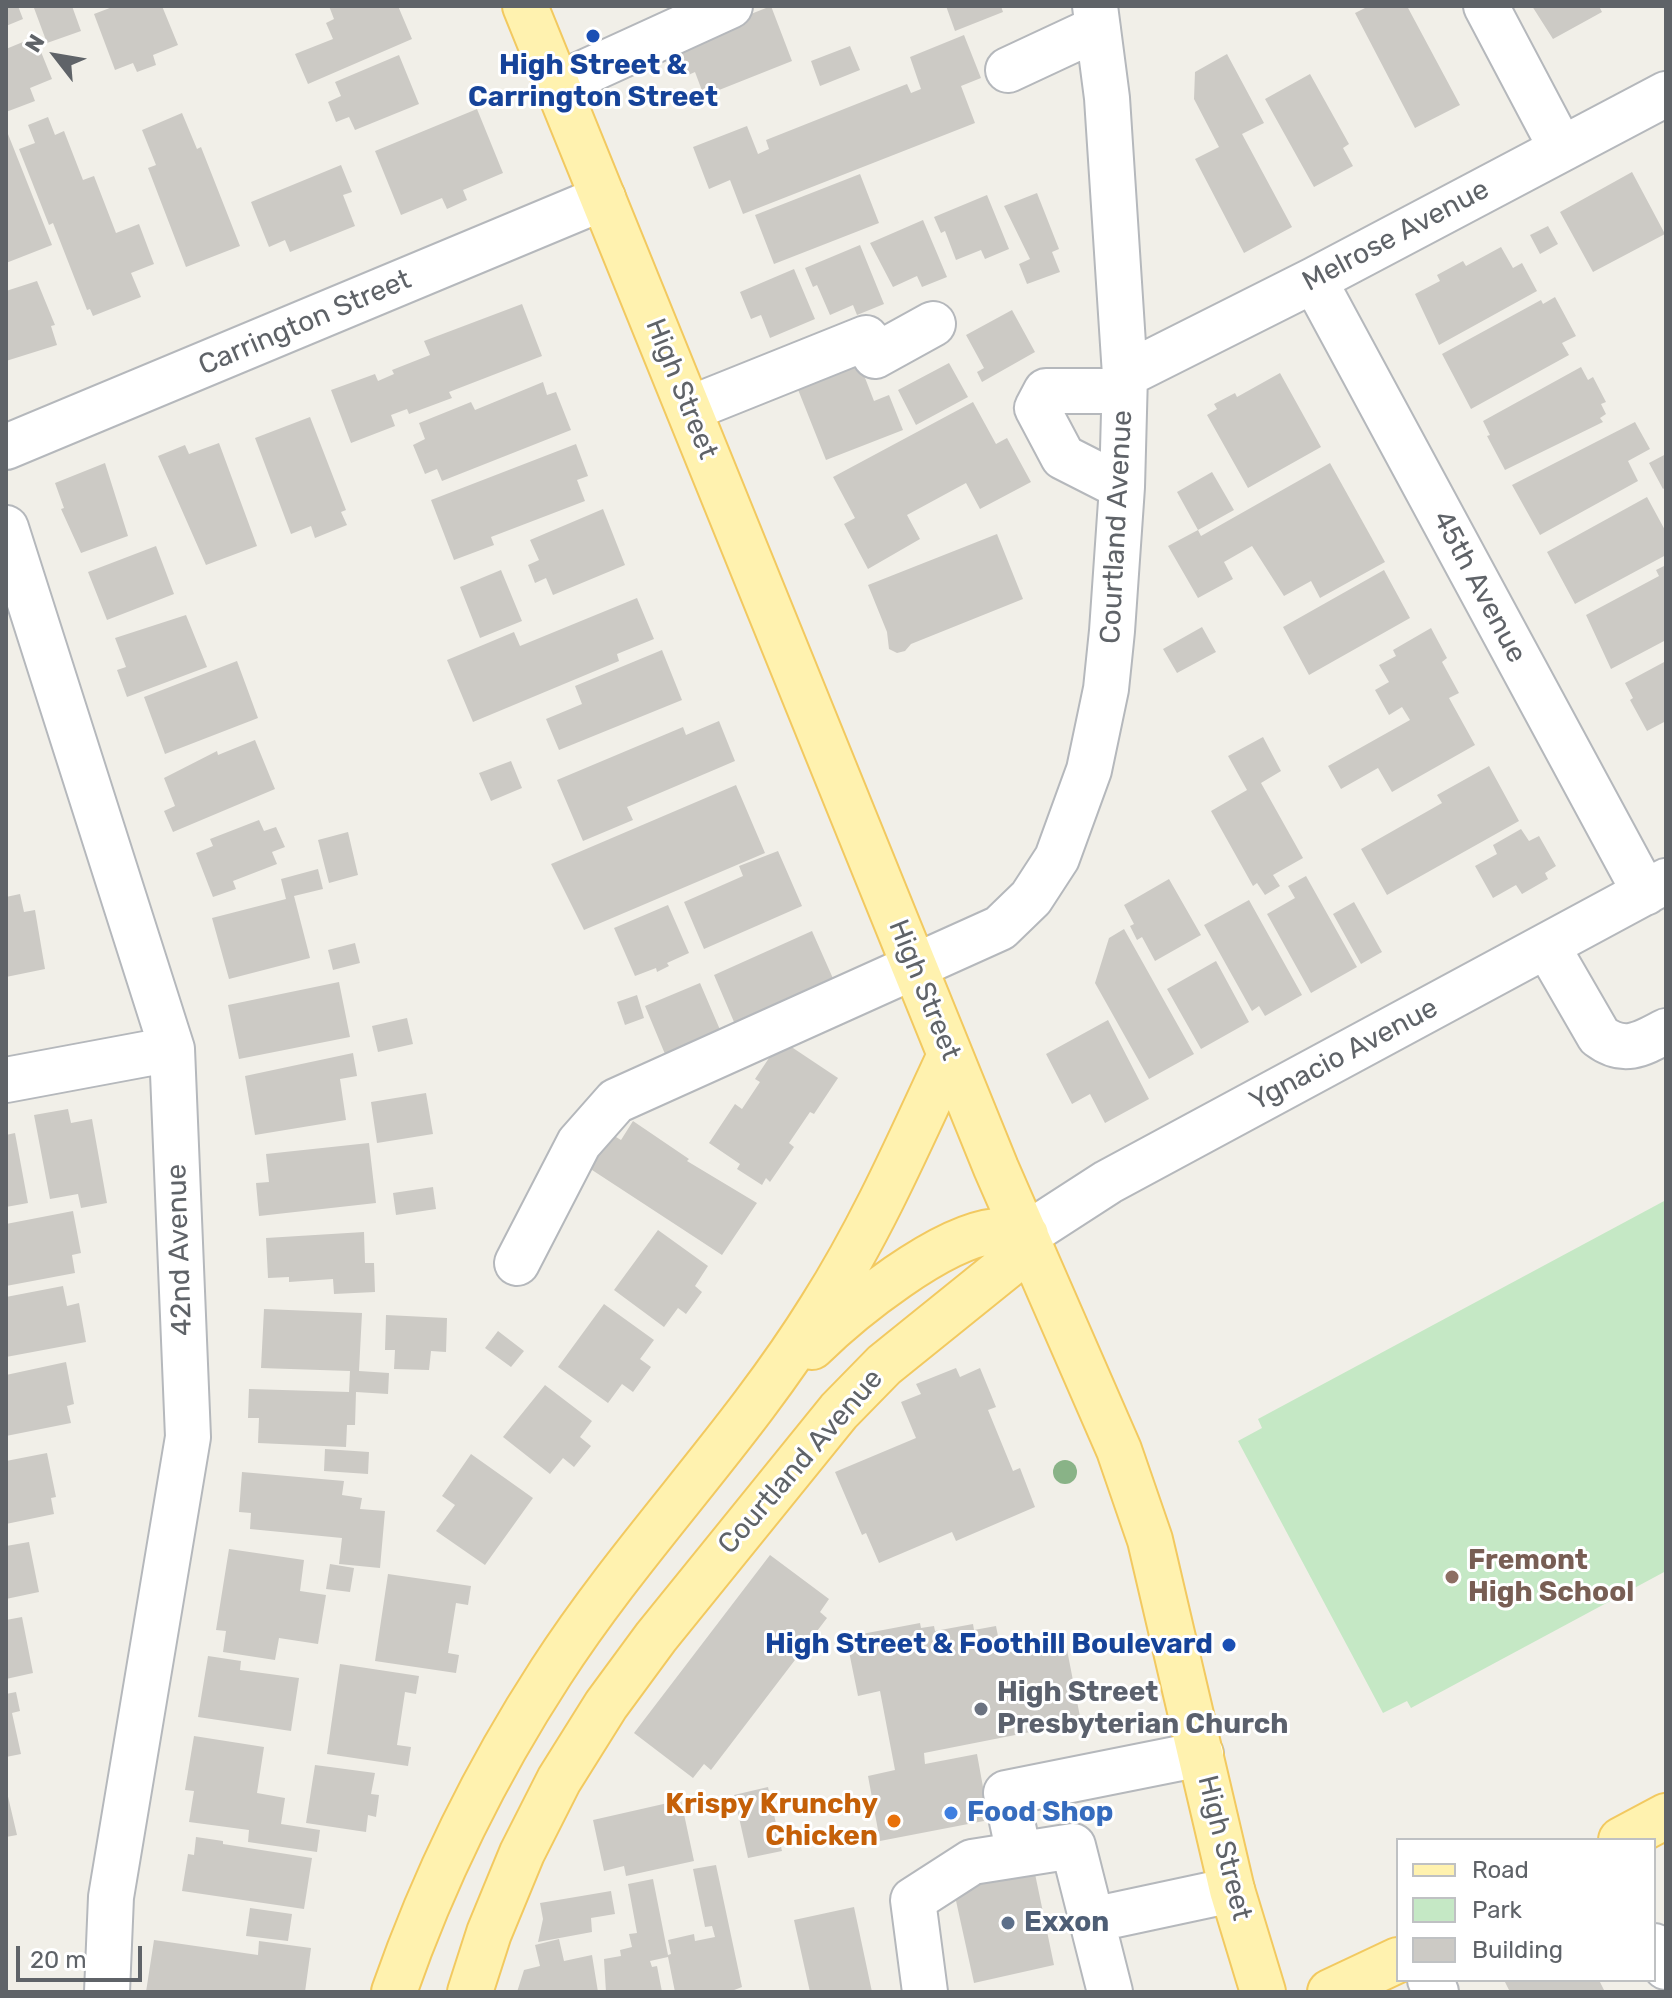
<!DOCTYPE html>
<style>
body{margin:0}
#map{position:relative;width:1672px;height:1998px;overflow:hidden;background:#f1efe8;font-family:Rubik,sans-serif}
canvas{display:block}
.frame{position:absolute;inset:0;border:8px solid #5f6368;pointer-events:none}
.legend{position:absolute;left:1396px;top:1838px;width:260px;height:144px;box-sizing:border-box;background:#fff;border:2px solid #bfc1c3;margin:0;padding:10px 14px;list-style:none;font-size:24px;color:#5f6368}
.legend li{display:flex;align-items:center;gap:16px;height:40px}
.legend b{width:40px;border:2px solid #bfc1c3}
.north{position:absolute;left:16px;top:16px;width:80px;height:80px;-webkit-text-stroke:6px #fff;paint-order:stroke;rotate:301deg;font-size:22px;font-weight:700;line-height:32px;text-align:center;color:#5f6368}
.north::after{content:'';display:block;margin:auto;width:28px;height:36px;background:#5f6368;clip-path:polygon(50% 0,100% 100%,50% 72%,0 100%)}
.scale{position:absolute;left:16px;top:1946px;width:126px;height:36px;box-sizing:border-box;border:4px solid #5f6368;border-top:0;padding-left:10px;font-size:24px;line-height:28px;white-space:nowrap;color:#5f6368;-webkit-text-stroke:6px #fff;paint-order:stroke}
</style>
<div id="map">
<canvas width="1672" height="1998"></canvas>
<div class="frame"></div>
<ul class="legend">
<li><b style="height:10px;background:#fff2af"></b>Road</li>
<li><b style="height:22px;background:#c5e8c5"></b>Park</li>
<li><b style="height:22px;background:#cccac5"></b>Building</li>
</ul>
<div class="north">N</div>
<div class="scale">20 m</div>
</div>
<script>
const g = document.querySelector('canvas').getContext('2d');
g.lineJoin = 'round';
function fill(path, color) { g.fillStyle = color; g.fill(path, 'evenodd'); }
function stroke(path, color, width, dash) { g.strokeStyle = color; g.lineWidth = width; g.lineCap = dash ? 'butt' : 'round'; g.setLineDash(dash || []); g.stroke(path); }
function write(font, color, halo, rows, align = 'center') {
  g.font = font + ' Rubik,sans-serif'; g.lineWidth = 6; g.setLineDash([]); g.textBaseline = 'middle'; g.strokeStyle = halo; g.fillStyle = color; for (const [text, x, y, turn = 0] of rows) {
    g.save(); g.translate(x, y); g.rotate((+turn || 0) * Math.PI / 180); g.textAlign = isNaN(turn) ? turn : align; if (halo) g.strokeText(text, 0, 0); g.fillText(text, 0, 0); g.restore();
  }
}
fill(new Path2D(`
 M1666 1200V1571L1411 1708 1407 1701 1383 1713 1238 1441 1262 1428 1258 1419Z`), '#c5e8c5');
fill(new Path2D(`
 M6 6H18L23 19 6 26Z
 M40 6H72L81 31 47 43 34 8Z
 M115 6H162L178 45 153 55 156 65 137 72 133 63 115 70 94 14Z
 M329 6H398L412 39 308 84 295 54 333 39 326 23 334 19Z
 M771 6 792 61 704 96 695 72 686 76 676 49 683 41Z
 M946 6H1001L1003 12 955 31Z
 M1369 6H1407L1460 105 1415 128 1355 13Z
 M1532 6H1599L1602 12 1553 39Z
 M964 35 981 78 961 86 975 123 743 214 730 180 709 189 693 147 747 126 758 154 769 149 766 140 907 84 911 93 921 89 910 57Z
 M35 37 52 79 30 88 35 101 6 112V49Z
 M850 46 860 70 820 86 811 61Z
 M1227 54 1264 123 1242 134 1292 227 1244 253 1195 159 1219 147 1194 99 1195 72Z
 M399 55 419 104 355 130 349 117 336 122 328 102 341 96 335 82Z
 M1310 74 1349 144 1343 148 1353 166 1314 187 1265 99Z
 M477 109 503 173 463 190 467 200 447 209 442 198 401 215 375 151Z
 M182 113 197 149 201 147 240 246 186 267 148 168 156 165 142 130Z
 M48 117 55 135 64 131 83 180 94 176 116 233 139 224 154 264 131 273 141 297 93 316 90 309 87 310 53 223 49 225 19 149 35 143 28 125Z
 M6 129 52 245 6 263Z
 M341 165 352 192 343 195 355 226 290 252 285 240 269 247 251 202Z
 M1632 172 1665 234 1593 272 1560 212Z
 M860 174 879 223 774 264 755 215Z
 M1037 193 1059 249 1052 252 1060 272 1027 284 1019 264 1030 259 1004 206Z
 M987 195 1009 249 985 259 981 250 956 260 945 231 941 233 934 217Z
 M923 220 947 277 922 287 917 276 893 287 870 243Z
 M1548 226 1558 244 1540 254 1530 235Z
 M860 245 884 304 857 315 853 305 830 315 817 285 813 287 805 268Z
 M1501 247 1513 268 1522 263 1537 291 1439 345 1415 294 1440 281 1437 275 1463 261 1466 266Z
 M794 269 815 319 770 338 761 315 751 319 740 292Z
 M37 281 55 325 51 326 57 345 6 361V291Z
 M1555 297 1576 336 1562 343 1569 355 1471 409 1442 354 1541 300 1543 304Z
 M522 304 542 356 449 392 452 398 409 414 407 409 391 415 395 426 351 443 331 390 375 374 378 381 394 374 392 370 430 355 424 341Z
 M1012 310 1035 352 982 382 977 372 984 368 966 335Z
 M855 352 874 401 889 395 903 430 826 460 793 377Z
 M949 363 968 397 916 425 898 390Z
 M1581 367 1588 380 1593 377 1606 402 1601 404 1606 414 1600 418 1603 422 1505 470 1487 436 1490 435 1483 421Z
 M1280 373 1321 447 1248 488 1207 415 1217 409 1214 404 1235 393 1237 397Z
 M543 382 547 395 556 392 571 430 442 481 437 469 425 474 413 445 425 439 419 423 471 402 475 410Z
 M973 402 996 444 1007 438 1031 482 980 509 966 483 907 515 920 539 868 569 844 524 855 518 833 477Z
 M310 417 346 510 341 512 347 525 315 538 311 526 291 534 255 438Z
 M1635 422 1650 449 1628 461 1638 481 1540 535 1512 485Z
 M219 443 257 546 206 565 158 456 185 445 189 454Z
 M576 444 588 476 577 480 585 501 491 537 494 545 454 560 431 500Z
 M1666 454V487L1663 489 1649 463Z
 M105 463 128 536 81 553 61 509 64 508 55 483Z
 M1330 463 1385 562 1320 598 1311 581 1284 596 1252 546 1224 562 1233 579 1198 598 1168 546 1198 530 1177 492 1212 472 1234 510 1198 530 1201 536Z
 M1647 497 1666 532V555L1575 604 1547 552Z
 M603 509 625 565 553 595 546 578 535 583 528 565 539 560 530 540Z
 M997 534 1023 599 911 644 905 651 897 653 889 649 887 632 868 585Z
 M156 546 174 594 107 620 88 572Z
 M1666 565V640L1611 669 1586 615 1659 576 1656 570Z
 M501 570 522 621 480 638 460 587Z
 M1384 570 1410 618 1309 675 1283 627Z
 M637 598 654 639 617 654 619 661 473 722 447 660 514 632 520 646Z
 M186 615 207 667 127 697 117 670 126 667 115 638Z
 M1202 627 1216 652 1177 673 1163 649Z
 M1431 628 1447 658 1442 662 1459 693 1449 698 1475 745 1392 792 1378 768 1341 789 1328 766 1410 720 1402 707 1389 715 1375 690 1389 682 1379 665 1396 656 1393 650Z
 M662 650 682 700 559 750 546 719 582 704 575 686Z
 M237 661 258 718 165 754 144 697Z
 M1666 661V721L1647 731 1630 700 1633 698 1625 683Z
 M719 721 735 761 627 807 633 820 583 841 557 780 683 727 686 735Z
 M1263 737 1281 771 1261 783 1303 858 1273 875 1280 886 1265 895 1257 883 1253 886 1211 811 1247 790 1228 756Z
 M255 740 275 789 173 832 164 811 175 806 164 778 217 751 218 755Z
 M511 761 522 788 491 801 479 773Z
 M1489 766 1519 821 1387 895 1361 849 1442 803 1437 795Z
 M736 785 765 853 584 930 551 864Z
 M259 820 264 831 276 827 285 847 272 852 277 864 233 881 236 889 213 897 196 853 213 846 210 839Z
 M1521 829 1529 841 1539 836 1556 866 1545 873 1548 879 1522 894 1516 885 1493 898 1475 866 1497 854 1493 845Z
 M348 832 358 875 329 883 318 840Z
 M778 851 802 906 704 949 684 902 743 876 739 866Z
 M318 869 323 889 294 896 310 958 229 979 212 918 286 899 281 879Z
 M1306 876 1357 967 1311 993 1267 914 1295 898 1288 886Z
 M1169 879 1201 935 1155 961 1142 937 1137 940 1130 926 1134 924 1124 905Z
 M20 894 24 912 35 910 45 969 6 977V897Z
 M1249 900 1302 995 1265 1016 1259 1006 1252 1011 1204 925Z
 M1354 902 1382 952 1361 964 1333 914Z
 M668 905 689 953 667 963 669 966 657 972 656 968 635 976 614 928Z
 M1124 929 1194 1054 1149 1079 1095 983 1109 938Z
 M812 931 839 992 737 1029 714 975Z
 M355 943 360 963 333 970 328 950Z
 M1216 961 1249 1022 1201 1049 1167 989Z
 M339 982 350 1037 239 1059 228 1005Z
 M700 983 721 1032 665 1054 645 1006Z
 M637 995 644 1018 625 1025 617 1002Z
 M407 1018 413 1044 378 1052 372 1026Z
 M1108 1020 1149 1099 1105 1123 1090 1094 1072 1104 1046 1054Z
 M781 1040 838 1078 814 1114 810 1112 789 1143 794 1147 770 1182 766 1178 762 1185 737 1169 740 1164 709 1143 735 1104 742 1109 760 1082 755 1079Z
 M353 1053 357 1076 340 1079 346 1120 255 1135 245 1076Z
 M426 1093 433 1134 377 1143 371 1102Z
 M68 1109 71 1123 92 1119 107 1203 81 1208 78 1194 50 1199 34 1115Z
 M633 1121 689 1159 687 1161 757 1203 722 1255 589 1168 611 1134 621 1140Z
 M15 1133 28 1203 6 1207V1135Z
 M369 1143 376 1203 259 1216 256 1183 269 1182 266 1154Z
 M433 1187 436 1209 396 1215 393 1193Z
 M73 1211 81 1253 72 1255 75 1273 6 1286V1224Z
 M658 1230 708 1266 695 1286 702 1292 686 1314 678 1308 664 1327 614 1290Z
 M364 1232 365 1263H374L375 1292 334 1294 333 1279 289 1282V1277L268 1278 266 1238Z
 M63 1286 67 1306 79 1303 86 1342 6 1357V1297Z
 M604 1304 654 1340 640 1359 651 1367 633 1392 622 1384 608 1403 558 1367Z
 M264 1309 362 1313 359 1371 389 1373 388 1394 356 1392 355 1425H347L346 1447 258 1443 259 1418H248L249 1389 349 1392 350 1371 261 1368Z
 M386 1315 447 1318 446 1352 431 1351 429 1370 394 1369 395 1350H385Z
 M498 1331 524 1351 511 1367 485 1348Z
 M66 1362 74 1404 67 1406 71 1423 6 1436V1375Z
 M956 1368 960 1377 980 1368 996 1407 988 1410 1013 1471 1020 1468 1035 1507 956 1541 952 1532 879 1563 866 1533 862 1535 835 1472 916 1438 901 1402 921 1394 916 1384Z
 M545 1385 592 1421 580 1437 591 1446 574 1467 563 1458 550 1474 503 1437Z
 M325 1449 369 1452 368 1474 324 1471Z
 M47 1453 56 1497 51 1498 54 1514 6 1524V1461Z
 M471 1454 533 1498 485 1565 436 1531 455 1505 442 1496Z
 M242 1472 344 1481 342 1495 362 1498 360 1509 385 1511 380 1568 339 1564 342 1538 250 1529 251 1513 239 1512Z
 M29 1542 39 1592 6 1599V1546Z
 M229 1549 304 1560 300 1591 326 1595 318 1644 279 1638 275 1660 223 1652 226 1631 216 1630Z
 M770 1555 829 1599 820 1612 827 1618 711 1770 704 1764 693 1778 634 1733Z
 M330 1564 354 1568 350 1592 326 1589Z
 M388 1574 471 1586 468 1605 456 1603 448 1653 459 1655 456 1673 375 1661Z
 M22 1617 33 1673 6 1679V1620Z
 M920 1623 921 1628 934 1626 935 1631 973 1624 974 1630 996 1626 1000 1646 1064 1634 1081 1722 924 1753 925 1764 977 1754 989 1820 880 1841 868 1776 895 1770 880 1691 858 1696 846 1637Z
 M208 1656 241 1661 240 1670 299 1678 291 1731 198 1717Z
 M340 1664 419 1676 416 1694 405 1692 397 1745 411 1747 408 1766 327 1754Z
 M16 1692 20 1711 12 1713 21 1754 6 1757V1694Z
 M194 1736 264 1747 257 1793 285 1798 281 1824 320 1830 317 1852 248 1842 249 1830 189 1822 194 1791 185 1790Z
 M315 1765 375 1773 371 1794 379 1795 376 1817 368 1815 366 1832 306 1823Z
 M768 1787 782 1851 748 1858 734 1795Z
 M6 1788 17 1835 6 1837Z
 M681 1800 694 1861 626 1876 624 1866 604 1871 593 1820Z
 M196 1837 223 1841V1844L312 1858 304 1909 182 1891 188 1854 194 1855Z
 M716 1865 742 1987 729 1992H675L668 1957 650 1961 652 1967 657 1966 662 1992H606L604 1959 621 1956 620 1950 632 1947 629 1934 637 1933 628 1884 653 1879 668 1955 671 1954 668 1940 694 1934 695 1941 715 1937 712 1926 705 1927 693 1869Z
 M1034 1869 1054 1965 974 1983 953 1887Z
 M611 1891 615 1914 591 1918 592 1932 538 1942 543 1919 540 1903Z
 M854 1907 872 1992H810L794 1920Z
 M250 1908 292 1914 288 1941 246 1936Z
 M559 1939 564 1961 592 1955 598 1992H517L524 1970 540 1966 535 1945Z
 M154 1940 258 1955 259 1941 311 1948 305 1992H146Z
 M1504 1980H1599L1605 1992H1510Z`), '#cccac5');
const minor = new Path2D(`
 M1486 6 1561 148
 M1008 70 1098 28
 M557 85 730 6
 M1314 280 1645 893
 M1125 375 1314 280 1666 94
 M689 409 866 338 875 356 933 324
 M6 447 603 198
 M1122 487 1063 457 1037 408 1046 391H1124
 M6 528 172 1049 188 1437 111 1897 107 1992
 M1547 946 1599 1036C1624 1055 1642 1044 1666 1031
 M6 1080 172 1049
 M1026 1235 1108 1182 1666 881
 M517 1263 579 1143 616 1101 1000 928 1031 898 1057 858 1089 770 1106 689 1112 631 1122 487 1125 375 1107 98 1095 6
 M1019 1854 1006 1793 1201 1754
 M1092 1920 1232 1890
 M1654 1946 1666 1967
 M1430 1980 1436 1992
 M925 1992 913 1900 972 1862 1073 1846 1110 1992`);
const major = new Path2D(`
 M525 6 996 1168 1119 1450 1150 1540 1232 1890 1263 1992
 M812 1347C851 1309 940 1237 995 1231 1004 1230 1016 1234 1026 1235
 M1621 1840 1666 1816
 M394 1992C433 1880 486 1772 551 1672 633 1545 741 1437 821 1308 872 1228 910 1141 950 1055
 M470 1992 489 1933 522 1853 559 1780 606 1705 656 1637 839 1411 884 1365 1008 1265 1026 1235
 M1330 1992 1398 1960`);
stroke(minor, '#b5b8bc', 48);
stroke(major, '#f2c960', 48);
stroke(minor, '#fff', 44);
stroke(major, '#fff2af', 44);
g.fillStyle = '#89b387';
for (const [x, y] of [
 [1065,1472]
]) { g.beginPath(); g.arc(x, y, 12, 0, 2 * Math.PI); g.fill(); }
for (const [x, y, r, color] of [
 [593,36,8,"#1a4fb4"],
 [1452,1577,8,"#8d6e63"],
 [1229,1645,8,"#1a4fb4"],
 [981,1709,8,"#6b7280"],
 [951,1813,8,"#3f7fe0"],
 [894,1821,8,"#e8710a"],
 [1008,1923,8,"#5c6f8a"]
]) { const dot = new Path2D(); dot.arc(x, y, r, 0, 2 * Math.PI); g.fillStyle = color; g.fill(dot); stroke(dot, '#fff', 3); }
write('bold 28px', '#164399', '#fff', [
 ["High Street &",593,66],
 ["Carrington Street",593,98],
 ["High Street & Foothill Boulevard",1213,1645,"right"]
]);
write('28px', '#5f6368', '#fff', [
 ["Melrose Avenue",1396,236,-28],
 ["Carrington Street",305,323,-23],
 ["High Street",681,389,68],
 ["Courtland Avenue",1117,527,-87],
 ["45th Avenue",1479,587,62],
 ["High Street",924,990,68],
 ["Ygnacio Avenue",1344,1055,-28],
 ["42nd Avenue",180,1250,-92],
 ["Courtland Avenue",801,1462,-49],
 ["High Street",1224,1848,76]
]);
write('bold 28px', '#785e54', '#fff', [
 ["Fremont",1468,1561],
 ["High School",1468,1593]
], 'left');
write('bold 28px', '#5b616d', '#fff', [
 ["High Street",997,1693],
 ["Presbyterian Church",997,1725]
], 'left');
write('bold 28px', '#c56008', '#fff', [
 ["Krispy Krunchy",878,1805],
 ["Chicken",878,1837]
], 'right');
write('bold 28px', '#366cbe', '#fff', [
 ["Food Shop",967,1813]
], 'left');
write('bold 28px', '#4e5e75', '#fff', [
 ["Exxon",1024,1923]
], 'left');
</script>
